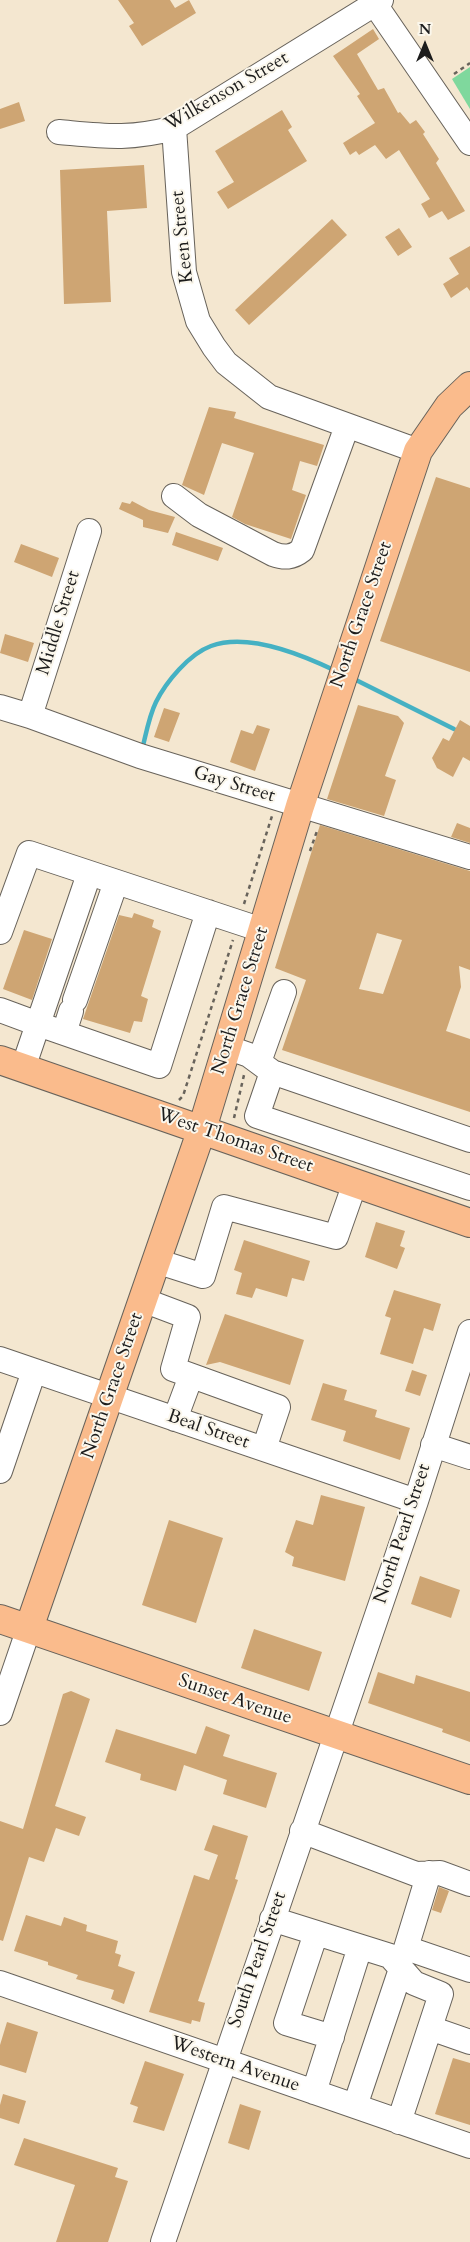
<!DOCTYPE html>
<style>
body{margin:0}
#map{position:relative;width:470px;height:2242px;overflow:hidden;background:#f4e7d0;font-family:Cardo,serif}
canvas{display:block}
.north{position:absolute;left:400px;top:20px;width:50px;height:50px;-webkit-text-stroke:4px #fbf7ec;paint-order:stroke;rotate:0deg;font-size:14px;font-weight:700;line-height:20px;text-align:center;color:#1c1c1c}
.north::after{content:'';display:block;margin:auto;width:18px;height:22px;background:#1c1c1c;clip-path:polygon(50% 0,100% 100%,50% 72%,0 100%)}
</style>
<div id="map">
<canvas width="470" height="2242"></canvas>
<div class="north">N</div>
</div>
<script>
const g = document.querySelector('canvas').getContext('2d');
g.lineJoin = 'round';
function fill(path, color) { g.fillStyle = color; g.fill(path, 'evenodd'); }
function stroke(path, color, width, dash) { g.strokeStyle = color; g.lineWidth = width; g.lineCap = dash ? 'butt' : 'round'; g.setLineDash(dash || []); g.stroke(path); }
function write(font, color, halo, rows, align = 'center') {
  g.font = font + ' Cardo,serif'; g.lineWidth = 4; g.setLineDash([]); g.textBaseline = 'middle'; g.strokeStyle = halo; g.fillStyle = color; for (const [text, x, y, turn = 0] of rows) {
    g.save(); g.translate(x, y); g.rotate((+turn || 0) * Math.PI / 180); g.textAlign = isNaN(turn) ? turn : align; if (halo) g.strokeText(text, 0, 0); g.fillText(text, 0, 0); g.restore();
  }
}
fill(new Path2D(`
 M470 67V109L452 79Z`), '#7fd89d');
stroke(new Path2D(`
 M352 678 454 729
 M142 750C146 734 149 716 156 702 166 682 189 654 211 646 248 632 303 655 336 671`), '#45b1c3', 4.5);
fill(new Path2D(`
 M118 0H170L175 8 189 0 196 13 142 46 129 26 134 23Z
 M373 29 379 39 357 54 378 90 384 88 398 113 400 112 410 124 416 120 425 132 423 134 439 159 436 163 465 211 448 220 442 211 429 218 421 204 430 199 399 150 386 159 375 145 359 155 356 151 350 155 343 143 375 123 357 96 360 94 333 56Z
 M19 102 25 121 0 129V109Z
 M282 110 292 127 288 130 307 161 228 209 217 192 234 182 215 151Z
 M144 165 147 208 107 211 111 302 64 304 60 170Z
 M332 219 347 235 249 325 235 310Z
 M399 228 412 247 398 256 385 237Z
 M470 246V291L467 287 451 298 443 284 459 274 449 258Z
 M209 407 236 412 234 418 324 445 317 466 300 461 292 490 306 495 291 539 245 524 232 517 254 453 222 443 204 495 182 485Z
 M436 477 470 488V672L380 641Z
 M132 501 149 510 175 517 168 533 143 527V520L119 509 122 502 130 504Z
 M176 532 223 548 218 561 172 545Z
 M21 544 59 558 52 577 14 562Z
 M5 634 34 643 28 662 0 653Z
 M358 705 398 716 404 723 385 776 396 780 384 816 327 799Z
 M164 708 180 713 169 742 154 737Z
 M460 720 470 726V761L463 757 453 777 437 768 432 758 443 738 449 741Z
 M257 725 270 729 255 771 230 762 241 730 253 734Z
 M457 823 470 828V843L451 837Z
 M320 825 470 871V970L459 966 461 987 446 1031 470 1039V1112L282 1050 306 980 275 968ZM377 933 402 940 383 994 359 989Z
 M134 913 154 920 152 927 161 931 141 996 148 999 142 1022 134 1021 130 1033 83 1019 119 915 132 918Z
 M24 930 52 939 32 1000 3 989Z
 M376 1222 405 1231 400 1246 405 1248 397 1269 365 1257Z
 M244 1240 310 1261 304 1281 292 1278 287 1297 256 1288 252 1298 236 1294 242 1273 234 1270Z
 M394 1290 441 1304 433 1331 424 1328 413 1364 380 1354 391 1318 385 1316Z
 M225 1314 304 1340 290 1385 220 1362 206 1365Z
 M412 1370 427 1375 420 1396 405 1391Z
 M323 1383 347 1390 344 1400 377 1410 375 1417 410 1428 400 1460 343 1441 346 1431 311 1420Z
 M321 1495 365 1507 345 1581 292 1566 294 1557 285 1552 296 1520 313 1525Z
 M169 1520 223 1538 196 1623 142 1605Z
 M420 1576 460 1590 451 1618 411 1604Z
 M254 1629 322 1652 309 1691 241 1668Z
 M378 1672 414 1684 416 1675 470 1692V1742L442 1732 443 1729 368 1703Z
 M71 1691 90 1699 55 1806 86 1817 79 1836 56 1828 44 1862 29 1857 3 1941 0 1940V1821L23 1829 63 1694Z
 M206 1726 230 1735 223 1756 277 1773 266 1808 223 1794 227 1780 184 1765 176 1791 140 1780 141 1774 105 1762 116 1729 196 1754Z
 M213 1825 248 1836 235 1879 238 1880 198 2001 205 2003 200 2022 192 2020 191 2024 149 2012 194 1875 209 1880 218 1855 204 1850Z
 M439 1887 449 1891 441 1913 432 1910Z
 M26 1915 61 1926 64 1917 87 1925 86 1931 118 1941 115 1953 121 1955 118 1966 135 1972 124 2004 111 1999 114 1990 76 1979 78 1975 48 1965V1962L14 1951Z
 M7 2022 38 2032 26 2073 0 2065V2045Z
 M453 2058 470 2063V2125L435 2114Z
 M145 2061 184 2074 164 2131 133 2122 138 2107 130 2104Z
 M3 2094 26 2101 19 2124 0 2118V2105Z
 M240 2104 261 2111 249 2150 228 2143Z
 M24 2138 118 2168 115 2177 128 2181 108 2242H56L75 2185 14 2165Z`), '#cea573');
const minor = new Path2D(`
 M372 0 470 143
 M174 128 184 272 198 321 214 347 226 363 269 397 418 451
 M59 132C104 136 129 140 174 128L381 0
 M174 496 199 515 273 554C284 558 292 558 302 550L347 426
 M0 707 30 716 140 756 470 857
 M30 716 89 531
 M0 932 29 853 262 930
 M75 1000 116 882
 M0 1010 38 1024 23 1068
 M71 1011 64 1033 159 1066 208 912
 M64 1033 38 1024 89 874
 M226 1047 249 1055 272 1072 470 1140
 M259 1062 284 992
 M272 1072 257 1116 470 1188
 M156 1261 203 1276 224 1207 336 1237 355 1183
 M143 1300 188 1317 173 1369 278 1407 264 1449
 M0 1359 416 1501
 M175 1419 191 1376
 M433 1445 470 1457
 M0 1471 34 1371
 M0 1713 29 1628
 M302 1831 416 1874 440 1873 470 1884
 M429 1873 406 1948 470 1970
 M272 1919 390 1956 414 1983 441 1994 399 2122
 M316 1933 286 2023 332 2037
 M0 1983 470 2146
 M430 2028 470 2042
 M314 2092 360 1947
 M355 2106 401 1969
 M163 2242 416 1501 470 1332`);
const major = new Path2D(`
 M0 1060 470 1223
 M0 1619 470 1780
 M29 1628 202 1129 300 806 418 451 449 406 470 386`);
stroke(minor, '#68635b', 26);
stroke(major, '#68635b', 30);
stroke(new Path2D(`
 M454 74 470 63
 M310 851 317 831
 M244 904 272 816
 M179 1100 183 1096 233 940
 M234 1118 244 1075`), '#68635b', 2.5, [4, 4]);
stroke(minor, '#fff', 24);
stroke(major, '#fabb8c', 28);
write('19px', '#1c1c1c', '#fbf7ec', [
 ["Wilkenson Street",227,92,-30],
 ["Keen Street",183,237,-96],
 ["North Grace Street",362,615,-71],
 ["Middle Street",59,623,-73],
 ["Gay Street",234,785,17],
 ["North Grace Street",241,1001,-73],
 ["West Thomas Street",235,1141,19],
 ["North Grace Street",113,1386,-71],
 ["Beal Street",208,1430,19],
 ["North Pearl Street",403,1534,-72],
 ["Sunset Avenue",235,1700,19],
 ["South Pearl Street",258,1960,-71],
 ["Western Avenue",235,2065,19]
]);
</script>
